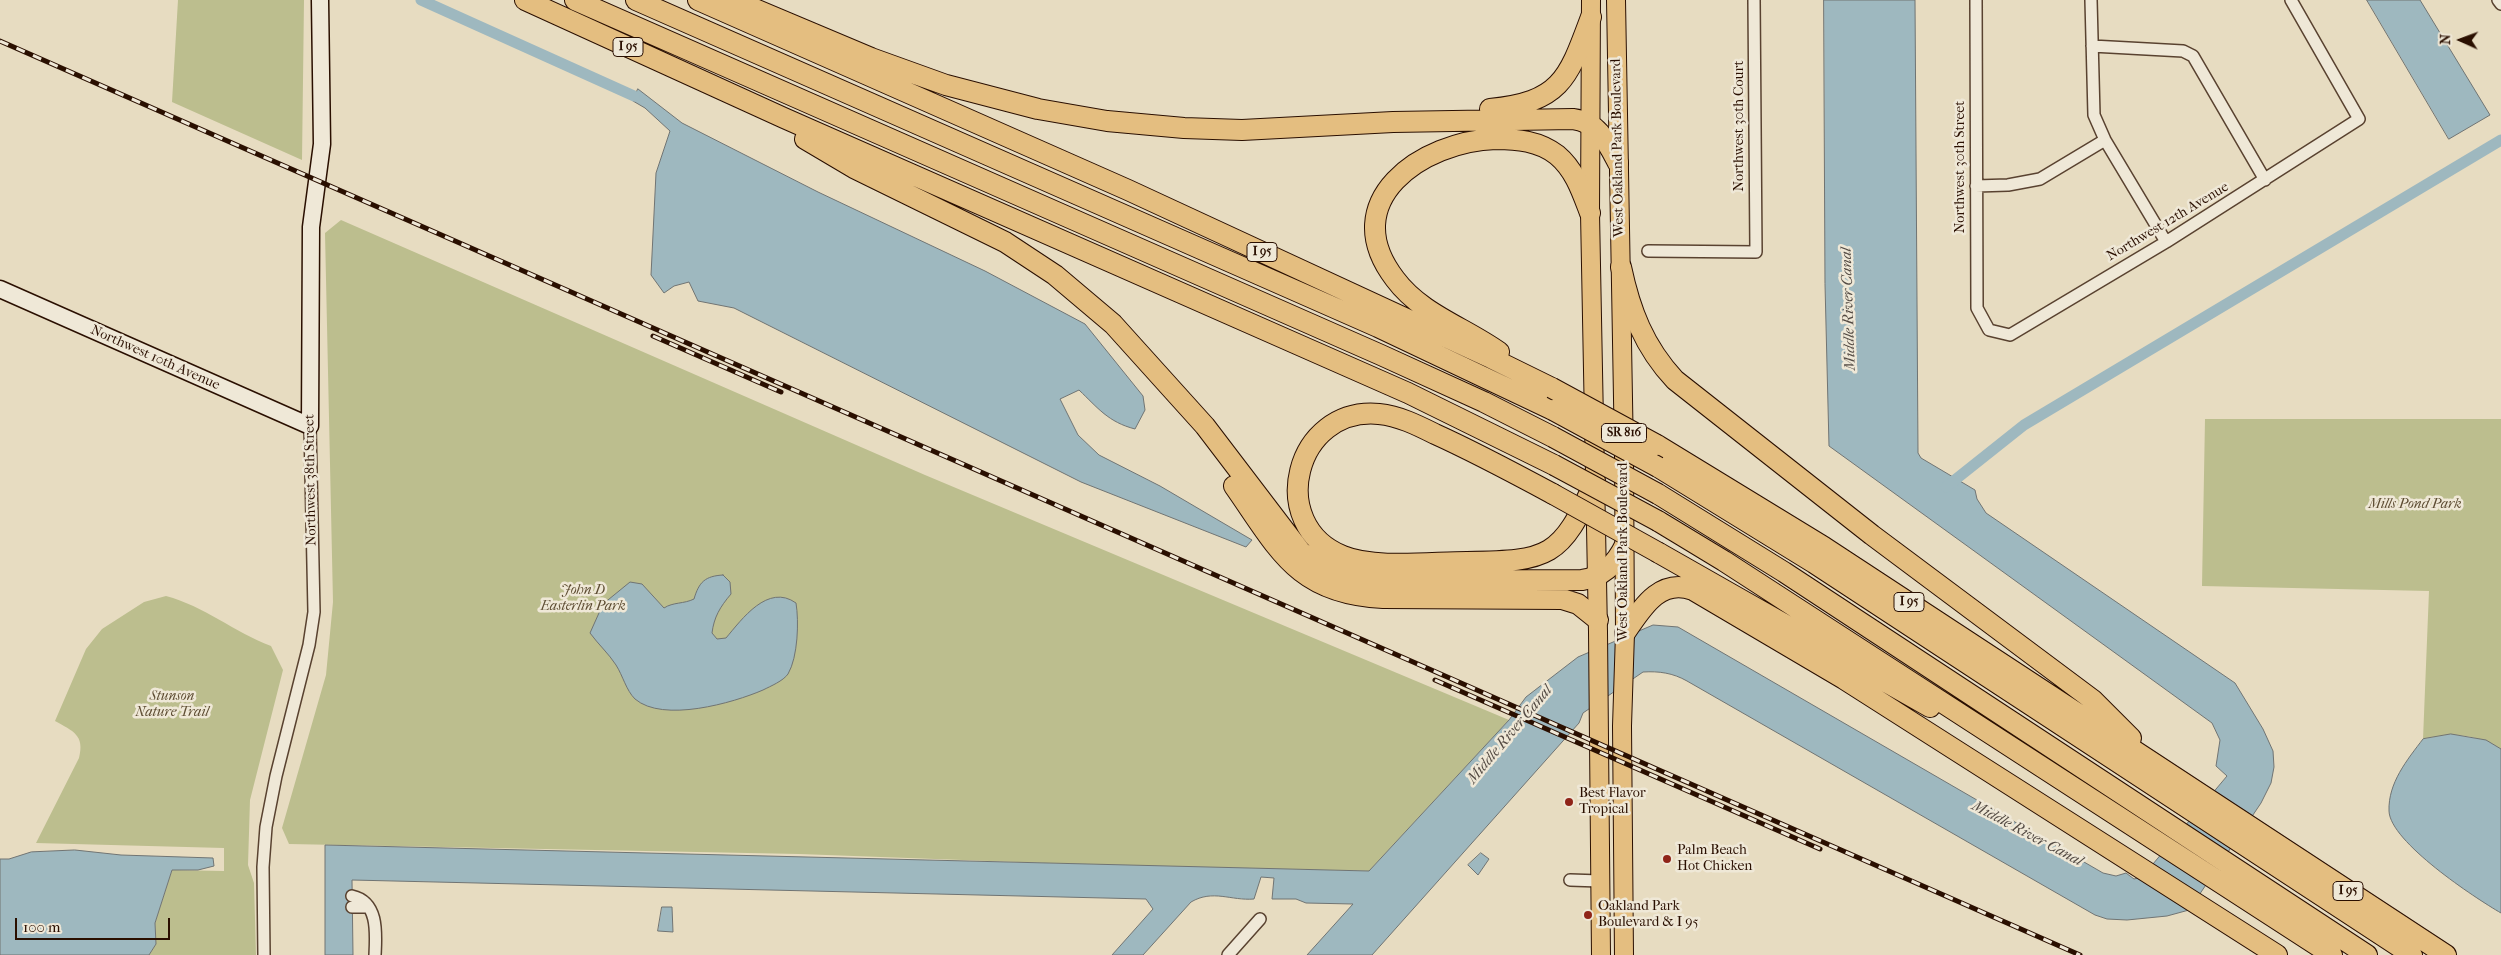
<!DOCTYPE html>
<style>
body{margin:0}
#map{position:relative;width:2501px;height:955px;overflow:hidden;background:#e7dcc1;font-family:"IM FELL French Canon",serif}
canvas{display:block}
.north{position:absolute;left:2436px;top:15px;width:50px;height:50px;-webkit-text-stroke:4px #efe8d7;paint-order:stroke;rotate:272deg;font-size:14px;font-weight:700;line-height:20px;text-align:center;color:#2a0f00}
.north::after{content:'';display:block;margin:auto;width:18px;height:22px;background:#2a0f00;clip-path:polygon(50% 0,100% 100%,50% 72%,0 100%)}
.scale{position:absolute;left:15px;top:918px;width:155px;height:22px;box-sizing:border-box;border:2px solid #2a0f00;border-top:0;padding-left:6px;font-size:15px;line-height:18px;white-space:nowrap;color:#2a0f00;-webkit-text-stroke:4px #efe8d7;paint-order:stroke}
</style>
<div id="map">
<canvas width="2501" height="955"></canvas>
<div class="north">N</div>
<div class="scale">100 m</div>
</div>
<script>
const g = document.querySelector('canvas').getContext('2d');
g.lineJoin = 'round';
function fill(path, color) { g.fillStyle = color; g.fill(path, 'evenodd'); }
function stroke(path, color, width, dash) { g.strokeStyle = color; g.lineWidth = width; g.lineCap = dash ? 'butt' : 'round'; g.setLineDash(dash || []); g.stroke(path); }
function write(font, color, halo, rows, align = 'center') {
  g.font = font + ' "IM FELL French Canon",serif'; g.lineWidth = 5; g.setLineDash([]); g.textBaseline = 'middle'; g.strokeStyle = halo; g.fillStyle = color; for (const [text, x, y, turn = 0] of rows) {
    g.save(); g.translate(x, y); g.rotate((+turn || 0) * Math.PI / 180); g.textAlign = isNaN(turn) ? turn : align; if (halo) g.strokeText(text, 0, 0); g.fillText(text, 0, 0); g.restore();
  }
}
fill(new Path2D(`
 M178 0H304L302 160 172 102Z
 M341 220 925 475 1509 720 1369 871 1153 867 799 854 289 844 282 828 326 675 333 602 325 233Z
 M2205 419H2501V749C2473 733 2454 733 2423 739L2429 591 2202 586Z
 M166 596C204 606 234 632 271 646L283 670 250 800 248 865 254 883 256 955H149L156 944 155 923 172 870 224 871V848L36 843 79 758C85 735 73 731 55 721L86 649 102 629 144 602Z`), '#bcbe8e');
const water = new Path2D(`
 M1824 0H1915L1918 453 1921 458 1975 490 1977 499 1986 513 2235 683 2263 729 2273 751 2274 767 2271 783 2261 803 2189 910 2167 916 2127 920 2107 919 2095 915 1687 681C1673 673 1659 671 1643 672L1583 713 1579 723 1372 955H1307L1353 904 1306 903 1296 899H1272L1274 878 1261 877 1254 899C1231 901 1213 889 1191 902L1143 955H1112L1153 909 1146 899 352 880 353 955H325V845L1369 871 1509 720 1526 697 1578 657 1653 625 1678 627 2103 873 2116 876 2126 873 2134 879 2142 877 2227 776 2216 766 2220 740 2212 723 1829 446 1825 284Z
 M2367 0H2420L2490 115 2449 139Z
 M638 89 682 123 818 192 985 271 1085 324 1143 396 1145 410 1135 429C1108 422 1098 408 1079 390L1060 399 1078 435 1099 455 1160 486 1252 540 1246 547 1081 482 734 308 698 301 689 282 674 286 664 293 651 275 656 173 670 131 645 108 633 101Z
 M723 575 730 582 731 594C720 607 714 617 712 633L717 639 726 638C742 619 768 583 796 603 799 621 798 657 788 674 783 681 771 686 763 690 733 703 663 723 635 699 626 690 623 676 616 665 609 654 598 644 590 633L603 604 630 582 642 584 664 608C673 602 684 604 694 599 699 582 705 576 723 575Z
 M2451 734 2486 740 2501 749V913C2475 898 2390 842 2389 811 2388 783 2407 760 2423 739Z
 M75 850 121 855 213 858 214 866 198 870H172L155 923 156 944 149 955H0V859H9L31 852Z
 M1481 853 1489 859 1478 875 1468 865Z
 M662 907H672L673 932 658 931Z`);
fill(water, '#9eb8bf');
stroke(water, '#707473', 1);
stroke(new Path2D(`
 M421 0 634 96
 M1946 487 2024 425 2501 140`), '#9eb8bf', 11);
const street = new Path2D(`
 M1976 0 1977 308 1989 330 2010 335 2166 242 2359 119 2291 0
 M2091 0 2094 115 2105 140 2166 242
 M2498 0 2501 4
 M2092 46 2183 51 2193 56 2265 180
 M1976 186 2008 185 2040 179 2105 140
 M1648 251 1756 252 1754 0
 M1570 880 1600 881
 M352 896C379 902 376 934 375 955
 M352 907H367
 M264 955 263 867 266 827 276 776 309 645 314 612 310 426
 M1228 955 1260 919`);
const secondary = new Path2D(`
 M0 289 310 426 311 227 322 144 320 0`);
const primary = new Path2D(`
 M1591 0 1590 213 1598 632 1601 955
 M1616 0 1624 455 1625 633 1622 726 1624 955`);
const highway = new Path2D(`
 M525 0 784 118 1408 393 1554 465
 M575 0 1381 355 1484 402 1553 437
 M636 0 1378 327 1553 410
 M698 0 1128 190 1491 358 1552 388
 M724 1 750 7 871 58 946 85 1038 109 1107 121 1184 128 1242 130 1393 122 1573 119C1598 122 1607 142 1618 163
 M1490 109C1561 102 1568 79 1591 17
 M805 139 854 168 1005 242 1055 275 1113 324 1205 426 1301 552 1332 573 1370 581 1582 580C1603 577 1616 564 1625 545
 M1621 267C1630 310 1644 347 1675 380L1872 535 2093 700 2131 738
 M1499 352C1464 327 1421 314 1395 279 1335 201 1422 141 1496 139 1517 139 1539 141 1557 155 1575 170 1582 192 1590 213
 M1657 445 1824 547 2446 955
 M1658 467 1814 563 2412 955
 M1234 486C1279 550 1297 594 1383 598L1562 599 1578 604 1598 620
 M1553 494C1514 473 1475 452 1435 434 1417 425 1399 416 1379 414 1295 406 1265 525 1343 556 1374 569 1432 562 1467 562 1549 561 1561 558 1595 481
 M1658 494 1784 572 2367 955
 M1658 521 1724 561 2332 955
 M1659 553 1930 707
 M1625 633C1641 610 1659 577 1693 590L1844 679 2277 955`);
stroke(street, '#594230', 14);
stroke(secondary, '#2a0f00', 19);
stroke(primary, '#2a0f00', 20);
stroke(highway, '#2a0f00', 22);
stroke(street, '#efe8d7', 11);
stroke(secondary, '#efe8d7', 16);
stroke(primary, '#e4be80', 18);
stroke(highway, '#e4be80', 20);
const rail = new Path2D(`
 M0 41 2080 955
 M653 336 781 392
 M1435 680 1820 849`);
stroke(rail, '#2a0f00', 5);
stroke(rail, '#efe8d7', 3, [9]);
const highwayBridge = new Path2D(`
 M1552 388 1657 445
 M1553 410 1658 467
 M1553 437 1658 494
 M1554 465 1658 521
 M1553 494 1659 553`);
stroke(highwayBridge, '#2a0f00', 22, []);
stroke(highwayBridge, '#e4be80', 20);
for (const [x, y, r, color] of [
 [1569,802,5,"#8f2418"],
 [1667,859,5,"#8f2418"],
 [1588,915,5,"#8f2418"]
]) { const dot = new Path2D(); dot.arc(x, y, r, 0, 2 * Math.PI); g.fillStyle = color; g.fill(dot); stroke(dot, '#efe8d7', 2); }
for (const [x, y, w] of [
 [628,47,30],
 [1262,252,30],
 [1624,433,45],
 [1909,602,30],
 [2348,891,30]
]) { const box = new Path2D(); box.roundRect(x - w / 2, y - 9.5, w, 19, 4); g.fillStyle = '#efe8d7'; g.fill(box); stroke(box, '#2a0f00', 1); }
write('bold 12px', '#2a0f00', null, [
 ["I 95",628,47],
 ["I 95",1262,252],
 ["SR 816",1624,433],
 ["I 95",1909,602],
 ["I 95",2348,891]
]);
write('14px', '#2a0f00', '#efe8d7', [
 ["Northwest 30th Court",1740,126,-90],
 ["West Oakland Park Boulevard",1618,148,-91],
 ["Northwest 30th Street",1961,167,-90],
 ["Northwest 12th Avenue",2168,222,-31],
 ["Northwest 10th Avenue",155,358,24],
 ["Northwest 38th Street",311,480,-91],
 ["West Oakland Park Boulevard",1624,552,-90]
]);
write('italic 14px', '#5d4c32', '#efe8d7', [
 ["Mills Pond Park",2415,505],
 ["John D",583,591],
 ["Easterlin Park",583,607],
 ["Stunson",172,697],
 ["Nature Trail",172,713]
]);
write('14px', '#2a0f00', '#efe8d7', [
 ["Best Flavor",1579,794],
 ["Tropical",1579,810],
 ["Palm Beach",1677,851],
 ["Hot Chicken",1677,867],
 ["Oakland Park",1598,907],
 ["Boulevard & I 95",1598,923]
], 'left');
write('italic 15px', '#534a43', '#efe8d7', [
 ["Middle River Canal",1849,309,-92],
 ["Middle River Canal",1510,735,-50],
 ["Middle River Canal",2027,834,28]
]);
</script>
